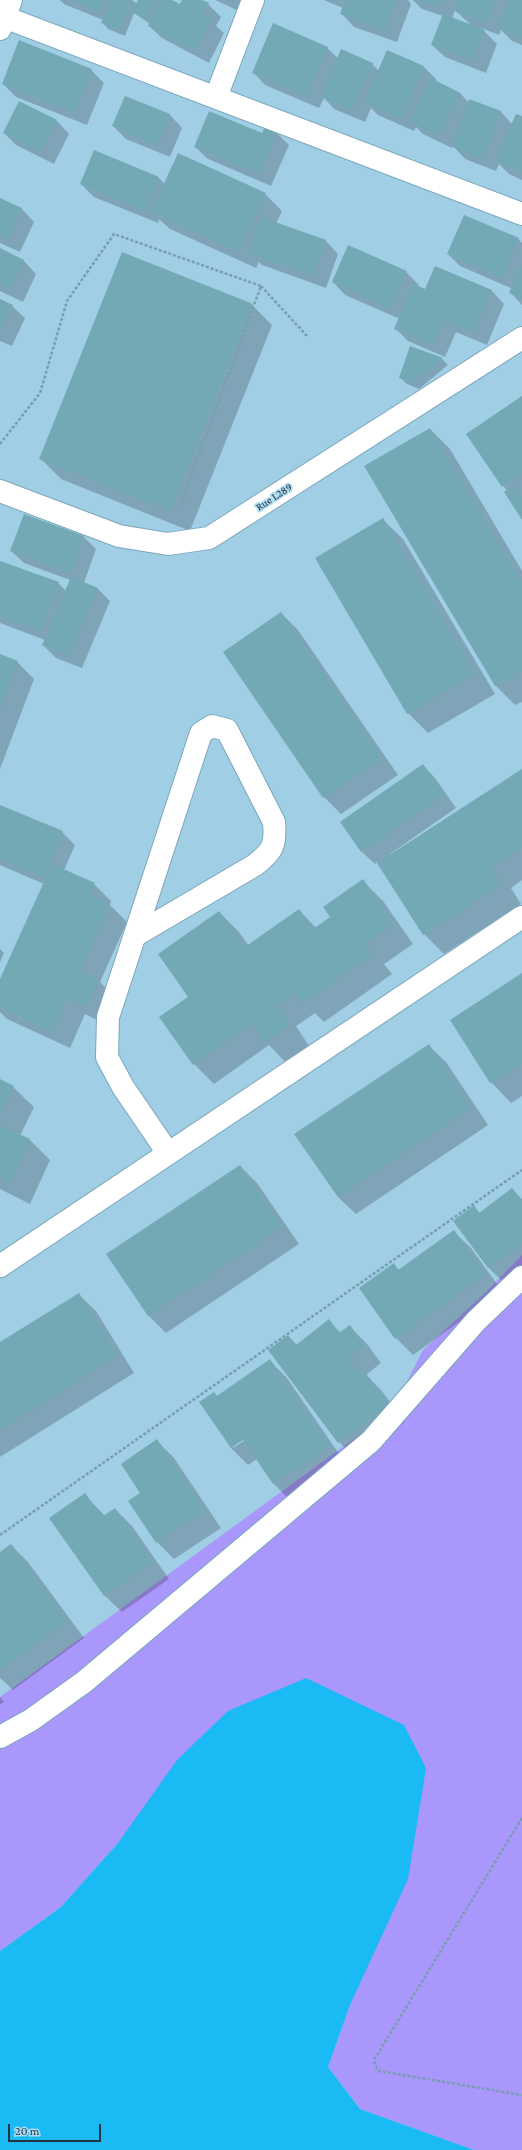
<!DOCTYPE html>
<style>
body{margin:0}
#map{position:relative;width:522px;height:2150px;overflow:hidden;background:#a0cee5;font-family:"Crimson Pro",serif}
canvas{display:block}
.scale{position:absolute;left:8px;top:2124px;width:93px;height:18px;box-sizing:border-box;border:2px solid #22353e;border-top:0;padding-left:5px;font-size:12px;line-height:14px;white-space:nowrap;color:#22353e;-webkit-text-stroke:3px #acdbf3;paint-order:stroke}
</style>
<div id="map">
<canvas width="522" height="2150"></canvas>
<div class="scale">20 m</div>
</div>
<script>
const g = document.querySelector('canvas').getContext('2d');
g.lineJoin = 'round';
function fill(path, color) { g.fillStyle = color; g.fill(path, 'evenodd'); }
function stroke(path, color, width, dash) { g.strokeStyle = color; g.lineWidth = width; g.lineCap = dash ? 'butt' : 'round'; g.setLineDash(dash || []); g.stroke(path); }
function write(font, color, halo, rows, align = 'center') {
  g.font = font + ' "Crimson Pro",serif'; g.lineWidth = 3.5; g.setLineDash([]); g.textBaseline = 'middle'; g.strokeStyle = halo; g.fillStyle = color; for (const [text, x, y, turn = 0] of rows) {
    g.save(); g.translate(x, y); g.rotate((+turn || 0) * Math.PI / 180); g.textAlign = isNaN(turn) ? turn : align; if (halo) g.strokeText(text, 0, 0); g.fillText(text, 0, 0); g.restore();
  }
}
fill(new Path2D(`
 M522 1255V2150H474L360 2109 328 2067 350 2005 118 1843 61 1907 0 1951V1697L392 1411 423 1350 485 1293Z`), '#a997fb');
fill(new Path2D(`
 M306 1678 404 1725 426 1768 408 1879 350 2005 328 2067 360 2109 474 2150H0V1951L61 1907 118 1843 177 1760 228 1711Z`), '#1abaf5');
fill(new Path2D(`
 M60 0H132L137 4 139 0H170L180 5 183 0H200L208 4 221 17 216 26 224 33 209 63 162 38 149 26 150 24 134 13 125 36 108 29 102 22 103 20 64 4Z
 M215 0H242L237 10Z
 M324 0H408L411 4 397 42 354 27 342 14 343 8Z
 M413 0H522V45L512 41 501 30 499 35 481 28 497 44 486 73 445 57 432 45 443 16 422 9ZM455 10 458 13 472 26 452 19Z
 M327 48 338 58 372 64 379 71 424 67 436 79 435 81 460 93 469 103 501 112 512 124 522 118V180L509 174 499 164 496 171 465 159 453 146 452 148 423 134 416 127 414 131 378 115 371 108 365 122 334 109 324 98 319 108 265 85 253 72Z
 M91 70 104 83 87 125 16 97 3 84Z
 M125 97 170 115 182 128 170 157 126 139 113 126Z
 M19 102 57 121 69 134 54 164 16 145 4 133Z
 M276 132 289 145 271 186 208 159 195 147Z
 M159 178 165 184 265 194 282 211 276 224 326 241 338 254 326 288 262 265 259 262 256 268 170 229 159 219 158 223 94 197 81 184Z
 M0 199 22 209 34 222 20 252 0 243Z
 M518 239 522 243V305L511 293 513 289 460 266 448 254Z
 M0 249 24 261 36 274 23 302 0 291Z
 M435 267 492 291 504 304 487 345 456 332 445 357 408 341 396 329 400 319 345 295 333 282 406 272 419 285 418 287 426 290Z
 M0 300 12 306 25 318 12 346 0 341Z
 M252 305 272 325 190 531 61 479 41 459Z
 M411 347 442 359 448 365 419 389 407 384 400 377Z
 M522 398V518L507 491 467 434Z
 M430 429 450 449 522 571V702L515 705 495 685Z
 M24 515 84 537 96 549 84 583 97 588 110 601 82 668 56 658 43 645 45 640 0 623V562L58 583 66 591 70 580 24 563 11 551Z
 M382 519 403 539 495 694 428 733 408 713Z
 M281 613 298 630 398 775 341 814 324 797 224 652Z
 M0 656 17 662 34 679 0 769Z
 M423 765 435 778 456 808 390 854 391 855 522 771V880L511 888 521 904 444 954 424 934 377 862 375 864 362 852 341 822Z
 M0 806 62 832 75 845 64 870 94 884 111 901 110 905 127 922 100 982 115 998 103 1023 85 1014 70 1048 7 1019 0 1012V981L44 884 0 865Z
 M363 881 383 901 413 944 384 964 392 974 324 1022 315 1013 296 1026 309 1046 286 1063 269 1045 214 1084 194 1064 190 997 219 912 239 932 249 946 299 910 316 928 331 917Z
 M0 949 4 953 0 962Z
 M522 974V1096L511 1103 491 1082 451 1020Z
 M428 1045 446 1062 488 1125 356 1214 338 1197 296 1134Z
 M0 1080 13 1087 34 1107 20 1136 30 1140 50 1160 30 1204 0 1189Z
 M240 1166 257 1183 299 1244 166 1333 149 1316 108 1254Z
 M512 1189 522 1199V1265L501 1280 489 1268 454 1221 473 1207 480 1213Z
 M453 1231 471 1248 502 1291 413 1355 396 1338 393 1265 399 1270Z
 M78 1294 96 1311 134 1373 0 1457V1343Z
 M329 1321 341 1333 350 1327 367 1344 381 1363 366 1375 381 1390 405 1422 356 1459 339 1442 288 1336 297 1345Z
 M270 1361 287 1378 346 1464 291 1501 274 1484 257 1459 248 1465 231 1448 217 1396ZM247 1436 248 1438 233 1448V1445Z
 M157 1441 174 1458 221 1528 174 1559 157 1542 142 1493Z
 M85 1495 105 1516 115 1509 132 1526 169 1579 122 1612 104 1595Z
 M11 1545 28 1562 84 1638 13 1690 0 1678V1553Z
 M0 1697 4 1702 0 1704Z`), '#0003');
fill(new Path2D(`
 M71 0H104L99 12Z
 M110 0H131L118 30 101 23Z
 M138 0H156L146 19 132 12Z
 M161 0H172L180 4 182 0H202L209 3 203 15 212 20 196 51 148 26Z
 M345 0H396L385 30 340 14Z
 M418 0H442L439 8Z
 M458 0H495L486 23 454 11Z
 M509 0H522V38L498 28Z
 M443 14 485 30 473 61 431 45Z
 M273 23 328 47 307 96 252 73Z
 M19 40 92 69 75 113 2 84Z
 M341 49 373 63 352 110 321 97Z
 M387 50 424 66 401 119 364 103Z
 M431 78 460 93 439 136 409 122Z
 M125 96 170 114 157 146 112 126Z
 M469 99 501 111 484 159 452 147Z
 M19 101 57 120 41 152 3 133Z
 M209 111 262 133 265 127 277 131 259 174 194 147Z
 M516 114 522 116V173L495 161Z
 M94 150 159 177 145 211 80 184Z
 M178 153 266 193 239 252 151 212Z
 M0 198 22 208 8 240 0 237Z
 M464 215 519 238 502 278 447 254Z
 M261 217 326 240 314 276 248 253Z
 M348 245 407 271 390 309 332 282Z
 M0 248 24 260 10 290 0 285Z
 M122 252 253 304 170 511 39 459Z
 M522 265V299L509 293Z
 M435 266 492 290 474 333 443 320 433 345 394 329 413 284 425 289Z
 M0 299 13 305 0 332Z
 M410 346 443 358 412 383 399 378Z
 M522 396V474L502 487 466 434Z
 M430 428 522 583V670L495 686 364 466Z
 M513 486 521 498 522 497V520L504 492Z
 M24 514 84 536 71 573 10 551Z
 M383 518 475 674 407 714 315 558Z
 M0 561 59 582 41 631 0 616Z
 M71 577 98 588 69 656 42 645Z
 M281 612 382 758 323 798 223 652Z
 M0 654 18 661 0 707Z
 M423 764 444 795 361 852 340 822Z
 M522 769V847L491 867 502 884 423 935 377 863Z
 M0 805 63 831 44 877 0 859Z
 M52 864 95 883 90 895 110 904 80 971 98 980 86 1006 67 998 52 1032 0 1007V979Z
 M363 879 394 923 365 944 372 954 303 1003 295 993 276 1006 290 1025 265 1043 251 1024 193 1065 159 1017 188 997 158 954 219 911 245 947 299 909 313 929 330 917 323 907Z
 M522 973V1063L490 1083 450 1020Z
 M429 1044 471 1108 338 1197 294 1134Z
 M0 1079 14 1086 0 1115Z
 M0 1125 30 1139 10 1184 0 1179Z
 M240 1165 282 1227 148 1316 106 1254Z
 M512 1188 522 1201V1244L488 1268 453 1221 474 1205 479 1213Z
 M454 1230 486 1274 395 1339 359 1288 394 1263 398 1270Z
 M79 1293 118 1355 0 1430V1342Z
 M329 1319 339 1333 350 1325 365 1346 348 1358 360 1374 364 1371 389 1404 338 1443 268 1350 288 1335 296 1345Z
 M270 1359 329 1446 273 1484 243 1440 231 1448 199 1402 214 1392 217 1396Z
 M157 1439 205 1510 156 1543 128 1501 140 1493 121 1464Z
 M85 1493 102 1517 115 1508 153 1562 104 1596 49 1518Z
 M11 1544 67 1621 0 1670V1552Z`), '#73a9b4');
const minor = new Path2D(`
 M4 17 522 214
 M0 29 11 0
 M216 97 253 0
 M0 491 119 536 168 544 209 538 522 338
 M136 935 255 865C273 851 276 845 274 822L227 730 212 726 201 733 108 1017 107 1057 123 1087 168 1153
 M0 1266 522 917
 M0 1737 31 1720 84 1682 371 1441 476 1321 522 1277`);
stroke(minor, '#7aa6bd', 24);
stroke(new Path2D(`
 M261 286 308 337
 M0 444 40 393 67 301 114 234 261 286 180 506
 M0 1535 522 1170
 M522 1818 374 2060 375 2065 379 2071 522 2095`), '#779daf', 2.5, [3, 2]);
stroke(minor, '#fff', 22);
write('11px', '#22353e', '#acdbf3', [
 ["Rue L289",274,497,-33]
]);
</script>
